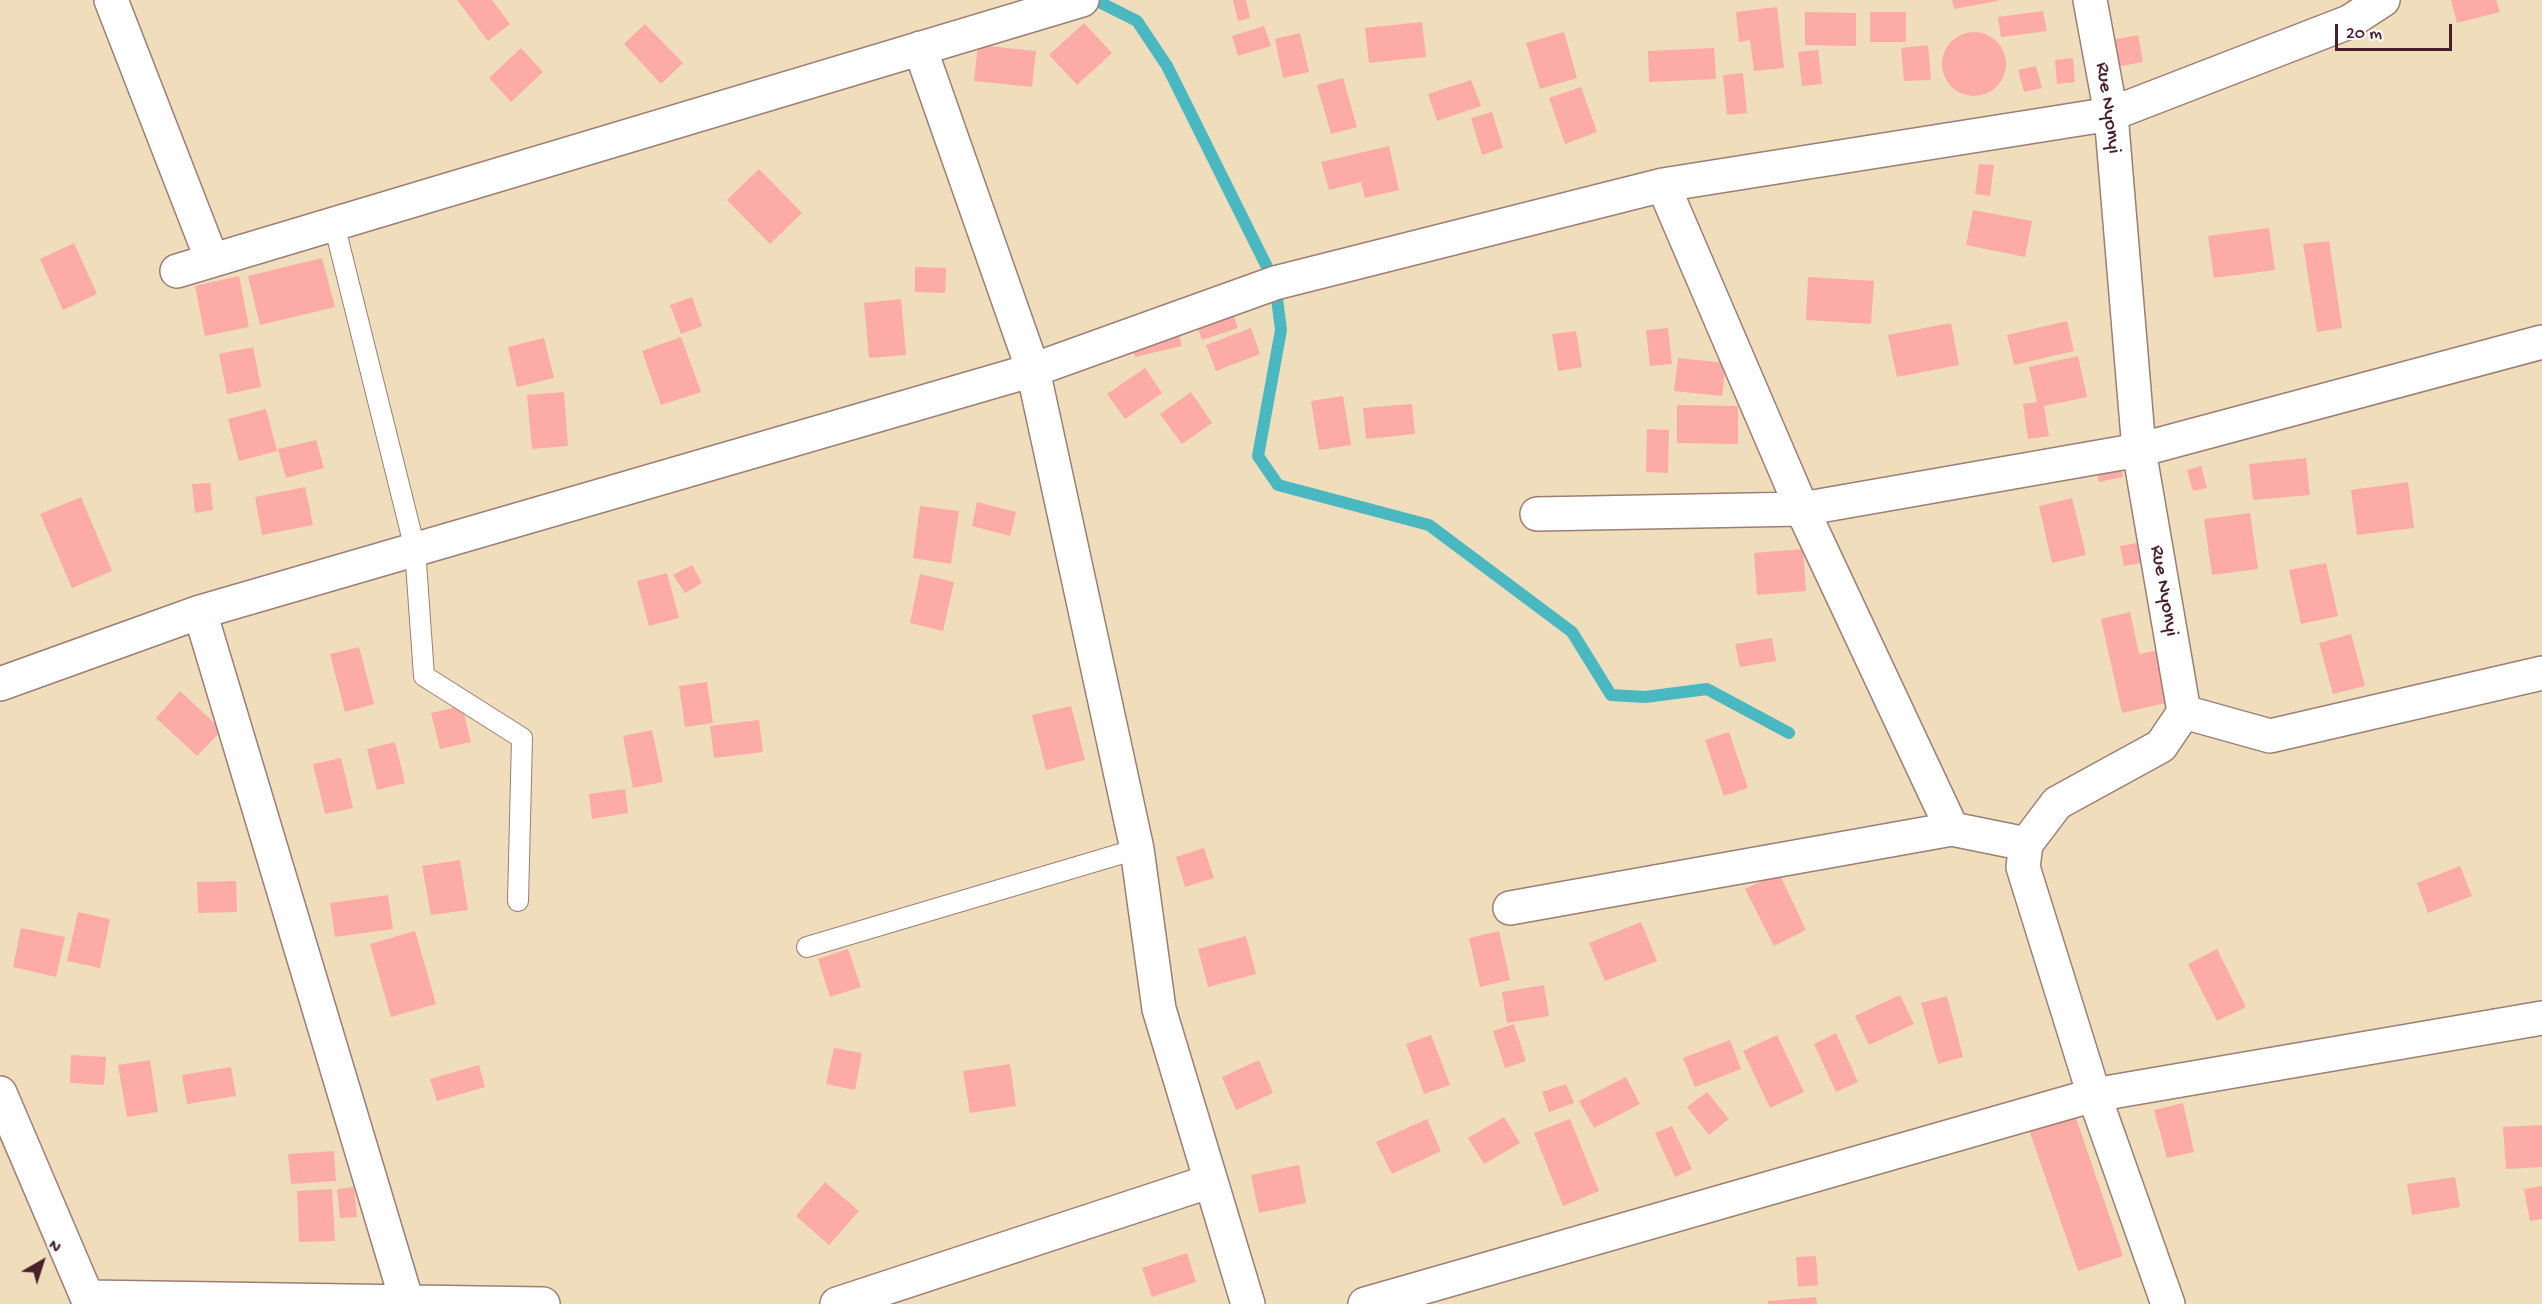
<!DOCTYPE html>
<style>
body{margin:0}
#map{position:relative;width:2542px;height:1304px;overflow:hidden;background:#efddbc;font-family:"Gochi Hand",sans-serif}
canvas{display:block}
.north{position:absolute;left:12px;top:1232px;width:60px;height:60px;-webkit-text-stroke:4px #fff;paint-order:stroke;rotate:39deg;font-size:16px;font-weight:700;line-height:24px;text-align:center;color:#4a1f2b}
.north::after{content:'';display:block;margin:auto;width:21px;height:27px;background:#4a1f2b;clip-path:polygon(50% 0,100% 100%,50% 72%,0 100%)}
.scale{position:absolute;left:2335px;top:24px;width:117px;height:27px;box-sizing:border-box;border:3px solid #4a1f2b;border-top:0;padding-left:8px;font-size:18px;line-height:21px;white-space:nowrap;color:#4a1f2b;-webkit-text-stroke:4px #fff;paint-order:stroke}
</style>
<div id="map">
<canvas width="2542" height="1304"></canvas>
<div class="north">N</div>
<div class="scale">20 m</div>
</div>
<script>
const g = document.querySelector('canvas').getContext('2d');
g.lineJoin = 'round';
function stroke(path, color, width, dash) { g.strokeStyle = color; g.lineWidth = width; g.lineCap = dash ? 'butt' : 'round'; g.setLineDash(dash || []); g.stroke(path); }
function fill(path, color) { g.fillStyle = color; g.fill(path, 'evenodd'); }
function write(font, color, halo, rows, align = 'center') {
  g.font = font + ' "Gochi Hand",sans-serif'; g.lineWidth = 4.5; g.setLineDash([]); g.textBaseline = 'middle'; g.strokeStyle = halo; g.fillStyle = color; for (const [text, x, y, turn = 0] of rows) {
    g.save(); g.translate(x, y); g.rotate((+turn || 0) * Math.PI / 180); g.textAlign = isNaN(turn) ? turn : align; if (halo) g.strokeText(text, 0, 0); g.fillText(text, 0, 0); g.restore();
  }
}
stroke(new Path2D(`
 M1095 0 1137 21 1167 66 1275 283 1281 330 1258 456 1278 485 1429 525 1572 632 1611 695 1645 697 1707 689 1789 733`), '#4ab8c1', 12);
fill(new Path2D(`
 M457 0H492L510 24 488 41Z
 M1233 0H1246L1250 18 1238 21Z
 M1952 0H1998V1L1954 9Z
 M2451 0H2496L2500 12 2457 23Z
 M1777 7 1784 68 1754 71 1750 40 1739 42 1736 12Z
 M2043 11 2047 31 2001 37 1998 17Z
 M1805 12 1856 13V46L1805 45Z
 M1870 12H1906V42H1870Z
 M1422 22 1426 57 1369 63 1365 28Z
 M1084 23 1112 53 1077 85 1049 55Z
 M645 24 683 63 661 84 624 44Z
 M1264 26 1271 46 1238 56 1232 36Z
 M1564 32 1577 78 1540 89 1526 43Z
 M1942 64a32 32 0 1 1 64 0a32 32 0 1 1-64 0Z
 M1300 33 1309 72 1283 78 1275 39Z
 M2138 35 2143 62 2116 67 2111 40Z
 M978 45 1036 51 1032 87 974 81Z
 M1928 45 1931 80 1904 81 1901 48Z
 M521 48 543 72 511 102 489 78Z
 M1714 48 1716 79 1649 82 1648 51Z
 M1818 50 1822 84 1802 86 1798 52Z
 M2073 58 2075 82 2057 84 2055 60Z
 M2036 66 2042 88 2024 92 2018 70Z
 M1743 73 1747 113 1727 115 1723 75Z
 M1343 78 1357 127 1331 134 1317 85Z
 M1471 80 1481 106 1437 121 1428 94Z
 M1581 87 1597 132 1565 144 1549 98Z
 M1492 112 1503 148 1482 155 1471 118Z
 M1389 146 1399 190 1365 198 1361 182 1329 190 1321 162Z
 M1979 164 1994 165 1990 196 1975 194Z
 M759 169 802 213 770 244 727 200Z
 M1973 210 2032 221 2025 257 1966 245Z
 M2269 228 2275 270 2214 278 2208 236Z
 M2329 241 2342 328 2317 332 2303 244Z
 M74 243 97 294 63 310 40 259Z
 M322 258 335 307 260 325 248 276Z
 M915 267 946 268 945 293 915 292Z
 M239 276 249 327 205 336 195 286Z
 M1808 277 1874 281 1871 324 1806 320Z
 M692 297 702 326 681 334 670 305Z
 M901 299 906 355 869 358 864 303Z
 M1229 302 1238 328 1202 340 1193 314Z
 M2067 321 2074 351 2014 365 2007 335Z
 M1951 323 1959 365 1897 377 1888 335Z
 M1177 327 1182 346 1135 357 1130 338Z
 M1251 328 1260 354 1216 371 1206 345Z
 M1668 328 1672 364 1650 366 1646 330Z
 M1576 331 1582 367 1558 371 1552 334Z
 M681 337 701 392 661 405 642 351Z
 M544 338 554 378 517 387 508 347Z
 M253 347 261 387 227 394 219 354Z
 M2078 356 2087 397 2044 406 2049 436 2028 439 2023 404 2037 402 2029 367Z
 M1678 358 1726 363 1722 396 1674 391Z
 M1145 368 1162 393 1125 419 1107 394Z
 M564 392 568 446 532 449 527 395Z
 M1191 392 1212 423 1182 444 1160 414Z
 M1343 396 1351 445 1319 450 1311 401Z
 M1412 404 1415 434 1366 439 1363 408Z
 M1677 405 1738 406V444L1677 443Z
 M266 409 277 451 239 461 228 419Z
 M1647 429 1669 430 1668 473 1646 472Z
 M316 440 324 468 286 478 278 449Z
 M2306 458 2310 495 2253 500 2249 464Z
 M2119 459 2123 477 2099 482 2095 466Z
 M2201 466 2207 488 2193 491 2187 470Z
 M2408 482 2414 528 2357 535 2351 490Z
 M210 483 213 510 195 513 192 484Z
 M305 487 313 525 262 535 255 497Z
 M81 497 112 571 72 588 40 514Z
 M2072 498 2086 555 2052 563 2039 506Z
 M977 502 1016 512 1010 536 972 526Z
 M920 506 959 511 951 564 913 558Z
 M2250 513 2258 569 2212 575 2204 519Z
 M2143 542 2147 562 2124 566 2120 546Z
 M1803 549 1806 591 1757 595 1754 553Z
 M2326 563 2338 616 2301 624 2289 570Z
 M692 565 702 583 685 593 673 575Z
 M667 573 679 618 649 626 637 581Z
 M920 574 954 582 943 631 910 623Z
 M2130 612 2139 654 2158 650 2170 702 2122 713 2101 619Z
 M2351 634 2365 686 2333 694 2319 643Z
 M1772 638 1776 661 1740 667 1735 644Z
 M359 647 374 704 345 712 330 654Z
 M707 682 713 723 685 727 679 686Z
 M180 691 222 730 197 756 156 718Z
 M462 706 471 742 440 749 431 713Z
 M1071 706 1085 760 1046 770 1032 715Z
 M759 720 763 752 714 758 710 726Z
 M652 730 663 782 633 788 623 736Z
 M1729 732 1748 788 1724 796 1705 740Z
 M395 742 405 783 377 790 367 749Z
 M341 758 353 808 325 814 313 764Z
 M625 789 628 813 592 819 589 794Z
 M1204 848 1214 878 1185 887 1176 857Z
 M460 860 468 910 431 915 422 866Z
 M2460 866 2472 896 2428 913 2417 883Z
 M1779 873 1806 930 1774 946 1745 889Z
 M236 881 237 912 198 913 197 882Z
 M388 895 393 929 335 937 330 903Z
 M78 912 110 919 100 968 67 961Z
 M1641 922 1657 961 1605 981 1589 943Z
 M21 928 65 937 56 977 13 967Z
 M415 931 436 1004 391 1017 370 944Z
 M1499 931 1510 980 1480 987 1469 938Z
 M1246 936 1256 974 1208 987 1198 949Z
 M848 949 861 987 830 997 818 959Z
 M2217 949 2246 1007 2217 1021 2188 964Z
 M1544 985 1549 1016 1507 1023 1502 992Z
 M1900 995 1914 1024 1869 1045 1855 1016Z
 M1947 996 1963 1057 1938 1064 1921 1003Z
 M1514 1024 1526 1061 1505 1068 1493 1031Z
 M1836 1033 1858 1082 1836 1092 1814 1044Z
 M1431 1035 1450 1085 1424 1094 1406 1044Z
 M1777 1035 1804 1092 1770 1108 1743 1051Z
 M1730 1040 1741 1069 1695 1087 1683 1058Z
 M834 1048 862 1053 855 1090 826 1084Z
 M71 1055 106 1057 104 1085 70 1083Z
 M150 1060 158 1112 127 1117 118 1065Z
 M1259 1060 1273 1093 1236 1110 1222 1077Z
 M1010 1064 1016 1106 970 1113 963 1071Z
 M479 1065 485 1087 437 1101 430 1079Z
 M231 1067 236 1096 187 1104 182 1075Z
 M1626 1077 1640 1104 1594 1128 1579 1101Z
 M1566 1084 1574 1103 1549 1112 1542 1092Z
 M1707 1092 1729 1119 1709 1135 1687 1107Z
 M2183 1103 2194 1152 2167 1158 2154 1110Z
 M2074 1112 2123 1256 2078 1271 2028 1127Z
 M1504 1117 1520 1143 1484 1164 1468 1138Z
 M1427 1119 1441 1151 1392 1174 1376 1142Z
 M1570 1119 1599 1191 1563 1206 1534 1133Z
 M2542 1125V1167L2506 1169 2503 1127Z
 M1672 1126 1692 1169 1675 1177 1655 1133Z
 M334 1151 336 1181 291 1184 288 1154Z
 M1299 1165 1306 1203 1259 1213 1251 1175Z
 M2455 1177 2460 1207 2412 1215 2407 1184Z
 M825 1182 859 1211 829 1245 796 1216Z
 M2542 1186V1219L2530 1221 2524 1189Z
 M354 1187 357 1217 340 1218 337 1189Z
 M332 1189 335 1241 299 1242 297 1191Z
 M1187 1253 1196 1282 1152 1297 1142 1268Z
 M1816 1256 1818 1285 1798 1287 1796 1257Z
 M1816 1297 1817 1304H1768V1301Z`), '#fcaba6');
const lane = new Path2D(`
 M334 224 415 549 424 676 522 738 518 901
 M807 947 1137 849`);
const street = new Path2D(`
 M111 0 212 260
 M2090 0 2111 114 2139 450 2184 712 2161 746 2057 803 2026 844 2023 867 2094 1095 2168 1304
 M920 48 1033 370 1137 849 1159 1009 1248 1304
 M1663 185 1802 509 1952 829
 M177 271 1082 0
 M1537 514 1802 509 2139 450 2542 342
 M200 612 407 1302
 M0 684 200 612 1033 370 1275 283 1663 185 2111 114 2349 22 2383 0
 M2184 712 2270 736 2542 673
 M1510 908 1952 829 2026 844
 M0 1093 90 1304
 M88 1297 543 1304
 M837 1304 1211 1181
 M1365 1304 2094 1095 2542 1018`);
stroke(lane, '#9c7e74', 22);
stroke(street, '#9c7e74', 36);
stroke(lane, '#fff', 20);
stroke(street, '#fff', 33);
write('20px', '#4a1f2b', '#fff', [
 ["Rue Nyonyi",2107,108,82],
 ["Rue Nyonyi",2163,591,80]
]);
</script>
